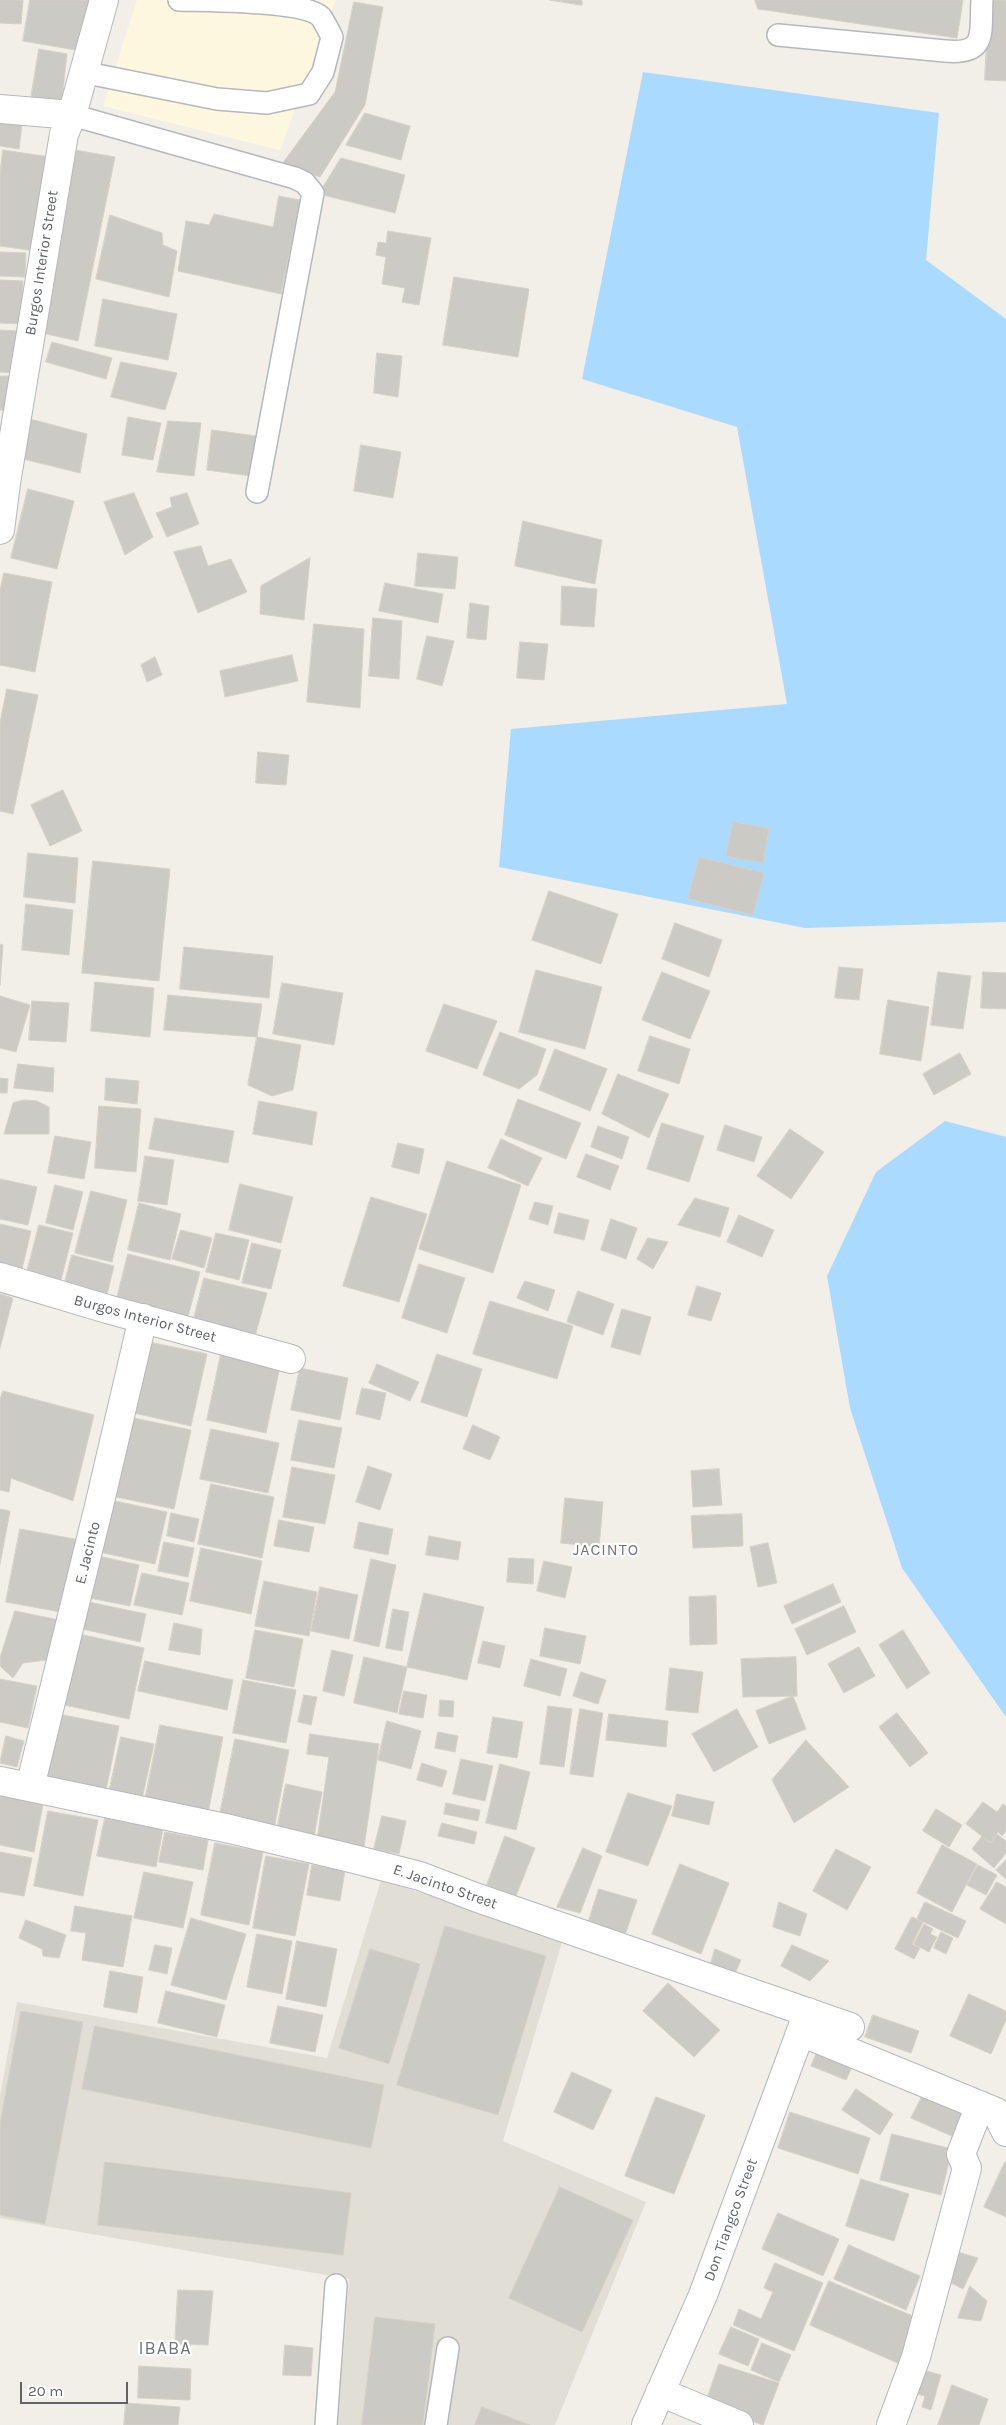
<!DOCTYPE html>
<style>
body{margin:0}
#map{position:relative;width:1006px;height:2425px;overflow:hidden;background:#f1efe8;font-family:Karla,sans-serif}
canvas{display:block}
.scale{position:absolute;left:20px;top:2382px;width:108px;height:22px;box-sizing:border-box;border:2px solid #5f6368;border-top:0;padding-left:6px;font-size:15px;line-height:18px;white-space:nowrap;color:#5f6368;-webkit-text-stroke:4px #fff;paint-order:stroke}
</style>
<div id="map">
<canvas width="1006" height="2425"></canvas>
<div class="scale">20 m</div>
</div>
<script>
const g = document.querySelector('canvas').getContext('2d');
g.lineJoin = 'round';
function fill(path, color) { g.fillStyle = color; g.fill(path, 'evenodd'); }
function stroke(path, color, width, dash) { g.strokeStyle = color; g.lineWidth = width; g.lineCap = dash ? 'butt' : 'round'; g.setLineDash(dash || []); g.stroke(path); }
function write(font, color, halo, rows, align = 'center') {
  g.font = font + ' Karla,sans-serif'; g.lineWidth = 4.5; g.setLineDash([]); g.textBaseline = 'middle'; g.strokeStyle = halo; g.fillStyle = color; for (const [text, x, y, turn = 0] of rows) {
    g.save(); g.translate(x, y); g.rotate((+turn || 0) * Math.PI / 180); g.textAlign = isNaN(turn) ? turn : align; if (halo) g.strokeText(text, 0, 0); g.fillText(text, 0, 0); g.restore();
  }
}
fill(new Path2D(`
 M137 0H336L280 150 103 106Z`), '#fef7e0');
fill(new Path2D(`
 M381 1880 563 1939 503 2141 646 2202 555 2425H338L349 2279 0 2218V2096L17 2002 327 2058Z`), '#e1ded6');
fill(new Path2D(`
 M643 72 939 113 926 260 1006 319V922L805 928 499 867 511 729 787 704 737 427 582 379Z
 M945 1121 1006 1137V1717L902 1568 850 1408 827 1276 876 1172Z`), '#aadaff');
const building = new Path2D(`
 M0 0H23L21 24 0 23Z
 M30 0H97L87 52 23 41Z
 M550 0H582V5Z
 M755 0H963L957 38 758 9Z
 M989 0H1006V81L985 80Z
 M354 2 383 7 365 105 320 177 282 164 335 92Z
 M39 49 67 54 61 107 31 98Z
 M365 113 410 126 401 160 346 145Z
 M0 121 22 124 19 149 0 146Z
 M3 150 50 157 36 251 0 246V174Z
 M75 150 115 157 78 341 38 332Z
 M341 158 405 175 395 213 319 194Z
 M279 196 300 200 281 294 178 271 186 221 209 225 214 214 273 227Z
 M110 215 162 233 163 245 177 251 169 297 96 279Z
 M388 231 431 238 419 305 402 302 405 288 382 284 386 257 376 255 378 242 386 243Z
 M0 252 26 253 25 277 0 276Z
 M454 277 529 289 518 357 443 345Z
 M0 280 23 281 21 324 0 323Z
 M103 299 177 314 168 360 95 346Z
 M0 330 20 331 18 373 0 372Z
 M52 342 112 358 106 379 46 362Z
 M377 353 402 356 398 397 374 393Z
 M121 362 177 373 165 410 111 397Z
 M0 376H13L12 411 0 410Z
 M128 417 161 423 153 460 122 455Z
 M30 419 87 434 80 473 23 459Z
 M168 421 201 423 194 476 157 472Z
 M212 430 256 436 251 476 207 470Z
 M361 445 401 452 393 498 354 491Z
 M28 489 74 501 57 569 11 558Z
 M134 493 153 537 125 555 104 502Z
 M187 493 199 524 167 537 156 513 172 507 170 498Z
 M523 521 602 540 595 584 515 566Z
 M201 546 208 566 231 559 247 592 198 613 174 552Z
 M418 553 458 557 455 589 415 586Z
 M310 558 304 620 260 614 261 586Z
 M4 573 52 582 35 672 0 665V591Z
 M385 583 443 594 438 623 379 611Z
 M562 586 597 589 594 627 561 625Z
 M470 603 489 606 486 640 467 638Z
 M373 618 402 621 399 679 369 676Z
 M314 624 364 629 360 708 307 702Z
 M427 636 454 641 442 686 417 679Z
 M520 642 548 644 544 680 517 678Z
 M292 655 298 681 225 697 220 671Z
 M155 657 162 675 147 682 141 665Z
 M7 689 38 695 13 814 0 811V723Z
 M258 752 289 755 286 785 256 783Z
 M63 790 82 831 50 846 31 805Z
 M733 822 769 828 763 863 726 856Z
 M28 853 78 858 75 903 24 897Z
 M699 857 764 873 753 915 688 899Z
 M93 861 170 869 159 981 82 973Z
 M549 891 618 914 601 964 532 940Z
 M26 904 73 910 69 955 22 950Z
 M675 923 722 940 709 977 662 959Z
 M0 944 3 945 0 985Z
 M184 947 273 956 269 998 180 989Z
 M839 967 863 969 859 1000 835 998Z
 M536 970 602 987 585 1049 519 1032Z
 M662 972 710 991 690 1039 642 1020Z
 M938 972 971 976 963 1029 931 1025Z
 M983 972 1006 973V1009L981 1008Z
 M95 982 154 988 150 1037 91 1031Z
 M282 983 343 993 334 1045 273 1034Z
 M168 995 262 1004 257 1037 164 1030Z
 M0 996 30 1005 16 1052 0 1048Z
 M888 1000 929 1007 921 1061 880 1054Z
 M32 1001 69 1003 66 1042 29 1040Z
 M444 1004 497 1021 477 1069 426 1051Z
 M500 1032 546 1049 537 1075 519 1089 483 1075Z
 M650 1036 690 1049 679 1084 638 1071Z
 M257 1037 301 1045 293 1090 272 1096 248 1085Z
 M555 1049 607 1069 590 1111 539 1090Z
 M960 1053 971 1074 934 1095 923 1074Z
 M18 1064 54 1068 53 1092 14 1088Z
 M618 1074 669 1094 649 1138 602 1114Z
 M0 1078 8 1079 7 1093H0Z
 M106 1078 139 1081 137 1104 105 1100Z
 M518 1099 581 1123 566 1159 505 1135Z
 M24 1100 37 1101 49 1107V1134H4L13 1103Z
 M259 1101 317 1112 312 1145 253 1134Z
 M99 1106 141 1109 136 1172 95 1168Z
 M155 1118 234 1131 228 1163 149 1149Z
 M662 1123 704 1136 689 1182 647 1169Z
 M725 1125 762 1137 754 1162 717 1150Z
 M598 1126 629 1137 622 1159 591 1147Z
 M790 1129 824 1152 791 1199 757 1176Z
 M55 1136 91 1142 84 1179 48 1173Z
 M501 1139 542 1158 528 1186 488 1168Z
 M398 1143 424 1149 419 1174 392 1167Z
 M586 1154 619 1166 610 1190 577 1177Z
 M145 1156 174 1160 167 1205 138 1201Z
 M447 1161 521 1185 493 1273 419 1249Z
 M0 1179 37 1187 28 1225 0 1219Z
 M240 1184 293 1197 281 1243 229 1230Z
 M55 1185 83 1192 73 1230 46 1223Z
 M91 1191 127 1200 112 1262 75 1253Z
 M371 1197 427 1214 399 1302 343 1286Z
 M695 1198 729 1208 720 1237 678 1225Z
 M535 1202 553 1206 548 1225 529 1219Z
 M139 1203 181 1214 170 1260 128 1250Z
 M559 1213 589 1220 584 1240 554 1233Z
 M739 1215 774 1230 762 1257 727 1242Z
 M611 1219 637 1228 626 1259 601 1250Z
 M0 1224 31 1231 22 1269 0 1265Z
 M39 1225 73 1233 60 1284 26 1276Z
 M181 1230 212 1238 204 1268 172 1259Z
 M216 1233 249 1240 239 1280 206 1272Z
 M648 1238 668 1242 653 1269 637 1259Z
 M252 1243 281 1250 271 1289 242 1283Z
 M128 1254 200 1272 186 1324 115 1306Z
 M72 1255 114 1266 106 1299 63 1289Z
 M419 1264 465 1278 447 1333 402 1318Z
 M204 1278 267 1293 254 1340 192 1326Z
 M525 1281 555 1290 548 1311 517 1298Z
 M697 1286 721 1293 711 1321 688 1315Z
 M578 1291 614 1304 603 1335 567 1322Z
 M0 1294 13 1298 0 1348Z
 M490 1301 573 1326 557 1379 473 1354Z
 M622 1309 651 1317 640 1355 611 1347Z
 M149 1342 207 1354 191 1426 134 1413Z
 M221 1354 280 1366 266 1433 207 1420Z
 M437 1354 482 1369 467 1417 421 1402Z
 M377 1364 419 1382 410 1401 369 1383Z
 M300 1368 348 1378 340 1420 291 1410Z
 M362 1388 386 1393 380 1420 356 1414Z
 M3 1391 94 1415 73 1501 11 1478 9 1492 0 1490V1400Z
 M129 1417 191 1430 174 1509 111 1496Z
 M299 1420 342 1428 334 1468 291 1460Z
 M473 1425 500 1437 490 1460 463 1449Z
 M211 1429 279 1443 268 1493 200 1479Z
 M368 1466 392 1474 380 1510 356 1502Z
 M292 1467 335 1475 325 1524 283 1517Z
 M719 1469 722 1505 693 1507 691 1471Z
 M211 1484 274 1497 262 1558 198 1544Z
 M565 1498 603 1502 599 1547 561 1543Z
 M110 1500 167 1512 155 1564 99 1552Z
 M0 1509 10 1511 0 1564Z
 M171 1513 199 1519 194 1542 167 1536Z
 M742 1514 743 1546 693 1548 691 1516Z
 M279 1520 314 1527 309 1552 274 1546Z
 M359 1522 393 1529 388 1555 354 1548Z
 M20 1529 80 1540 66 1613 6 1602Z
 M429 1536 461 1542 458 1560 426 1555Z
 M164 1542 194 1548 188 1577 158 1571Z
 M768 1543 777 1583 758 1587 750 1547Z
 M201 1548 262 1561 251 1614 190 1601Z
 M94 1555 139 1565 130 1606 85 1597Z
 M509 1558 534 1559 533 1584 507 1582Z
 M371 1559 396 1565 379 1647 354 1641Z
 M544 1561 572 1567 565 1598 537 1591Z
 M142 1573 189 1583 182 1615 134 1605Z
 M264 1581 317 1592 309 1636 255 1626Z
 M833 1584 841 1602 792 1624 784 1606Z
 M320 1587 358 1595 349 1639 311 1631Z
 M424 1593 484 1607 467 1680 407 1667Z
 M716 1596 717 1644 690 1645 689 1597Z
 M84 1601 146 1614 140 1642 78 1628Z
 M844 1606 856 1632 807 1655 795 1629Z
 M393 1609 409 1612 402 1651 386 1648Z
 M15 1611 64 1621 47 1660 23 1663 13 1678 0 1666V1658Z
 M174 1623 202 1629 200 1655 169 1650Z
 M545 1628 586 1636 580 1664 540 1656Z
 M255 1630 303 1639 294 1687 246 1678Z
 M903 1630 930 1673 907 1689 879 1645Z
 M74 1633 144 1648 129 1719 60 1704Z
 M483 1641 505 1646 500 1668 478 1663Z
 M859 1647 875 1676 844 1693 828 1664Z
 M332 1650 353 1655 344 1696 323 1691Z
 M364 1657 407 1667 397 1713 354 1703Z
 M796 1657 797 1696 743 1697 741 1659Z
 M531 1659 567 1669 560 1696 524 1686Z
 M145 1661 233 1680 227 1710 138 1691Z
 M670 1668 703 1672 698 1713 666 1710Z
 M581 1672 606 1680 598 1704 573 1696Z
 M0 1679 37 1686 28 1728 0 1722Z
 M243 1680 296 1690 286 1743 233 1733Z
 M404 1691 427 1695 423 1718 399 1714Z
 M304 1695 317 1697 311 1725 298 1722Z
 M793 1696 806 1729 769 1744 756 1711Z
 M440 1700 454 1701 453 1717 439 1716Z
 M548 1706 572 1709 564 1767 540 1764Z
 M580 1709 603 1713 593 1777 570 1774Z
 M737 1709 758 1747 714 1772 692 1734Z
 M53 1713 119 1726 106 1790 39 1776Z
 M897 1713 928 1753 910 1767 879 1727Z
 M609 1714 668 1721 666 1747 606 1740Z
 M493 1717 523 1722 517 1758 487 1753Z
 M387 1721 421 1731 411 1769 378 1760Z
 M160 1725 223 1737 207 1818 144 1805Z
 M438 1732 458 1736 455 1752 435 1748Z
 M310 1734 379 1744 363 1854 316 1847 329 1757 307 1754Z
 M6 1736 24 1741 17 1767 0 1763Z
 M121 1737 154 1744 141 1804 108 1797Z
 M235 1739 289 1750 274 1829 219 1819Z
 M806 1740 849 1787 794 1823 772 1780Z
 M461 1759 493 1766 485 1801 453 1794Z
 M422 1763 447 1771 442 1787 417 1780Z
 M500 1764 530 1772 516 1830 486 1823Z
 M286 1784 322 1792 314 1837 277 1830Z
 M628 1793 672 1806 648 1866 606 1852Z
 M677 1794 714 1802 709 1825 672 1816Z
 M0 1796 43 1804 34 1852 0 1845Z
 M983 1802 997 1812 1003 1804 1006 1806V1831L1002 1836 998 1832 991 1843 966 1824Z
 M446 1803 480 1810 478 1821 444 1814Z
 M936 1809 962 1825 949 1847 923 1831Z
 M48 1811 98 1820 83 1896 34 1886Z
 M382 1816 406 1821 399 1854 374 1849Z
 M105 1818 163 1829 156 1867 97 1856Z
 M442 1823 477 1832 474 1844 438 1836Z
 M165 1832 208 1840 203 1870 159 1862Z
 M997 1834 1006 1841V1853L994 1868 972 1849 982 1836 990 1843Z
 M505 1836 535 1848 516 1896 487 1885Z
 M215 1843 263 1852 249 1925 201 1915Z
 M942 1845 977 1864 952 1912 917 1893Z
 M583 1848 602 1856 580 1913 557 1907Z
 M836 1849 871 1867 847 1910 813 1891Z
 M0 1852 32 1858 24 1896 0 1892Z
 M266 1856 309 1864 295 1936 253 1928Z
 M1006 1860V1879L996 1870Z
 M680 1864 729 1883 701 1954 652 1934Z
 M312 1865 345 1870 340 1901 307 1895Z
 M978 1865 997 1875 986 1895 967 1885Z
 M144 1872 193 1882 183 1928 134 1918Z
 M997 1882 1006 1887V1924L980 1909Z
 M599 1889 637 1900 625 1935 588 1923Z
 M779 1902 807 1914 800 1936 773 1927Z
 M925 1902 966 1921 958 1938 917 1919Z
 M75 1906 132 1916 123 1967 82 1960 86 1933 71 1931Z
 M912 1917 923 1922 912 1944 920 1948 914 1959 895 1949Z
 M191 1918 246 1934 226 2000 171 1985Z
 M26 1920 66 1935 59 1958 43 1956 42 1949 19 1938Z
 M924 1924 933 1929 930 1934 937 1937 929 1952 914 1944Z
 M445 1926 546 1956 498 2115 397 2085Z
 M941 1932 953 1938 946 1954 934 1948Z
 M257 1934 292 1941 282 1994 247 1987Z
 M297 1941 337 1949 326 2007 286 1999Z
 M155 1945 172 1948 167 1974 149 1970Z
 M792 1945 829 1961 810 1981 781 1966Z
 M370 1949 420 1964 389 2064 339 2048Z
 M715 1949 741 1960 732 1980 709 1970Z
 M110 1971 143 1977 137 2013 104 2007Z
 M668 1983 720 2030 694 2057 643 2011Z
 M166 1991 225 2005 217 2037 158 2023Z
 M969 1994 1006 2011V2020L991 2054 950 2036Z
 M278 2006 323 2015 315 2052 270 2043Z
 M21 2011 83 2022 45 2224 0 2215V2124Z
 M873 2015 919 2031 911 2053 865 2037Z
 M95 2026 384 2085 371 2148 82 2089Z
 M818 2050 853 2065 846 2080 811 2066Z
 M572 2072 612 2090 593 2130 554 2112Z
 M856 2089 893 2114 880 2135 842 2110Z
 M926 2089 963 2108 954 2137 911 2118Z
 M656 2097 705 2115 674 2194 625 2176Z
 M790 2112 870 2138 858 2174 778 2148Z
 M892 2134 952 2149 941 2195 880 2180Z
 M105 2162 351 2193 343 2255 98 2225Z
 M1005 2162H1006V2217L984 2207Z
 M861 2179 909 2194 894 2241 846 2226Z
 M560 2187 633 2220 582 2332 509 2298Z
 M778 2213 839 2239 823 2276 762 2249Z
 M849 2245 920 2276 906 2310 834 2279Z
 M958 2252 978 2258 963 2289 945 2280Z
 M775 2263 823 2283 794 2351 733 2325 739 2309 761 2319 773 2292 764 2288Z
 M829 2281 920 2319 900 2364 810 2325Z
 M970 2286 987 2301 981 2321 958 2318Z
 M178 2290 213 2291 208 2345 175 2344Z
 M375 2317 435 2324 423 2425H362Z
 M731 2327 759 2339 748 2366 719 2354Z
 M762 2343 791 2355 779 2382 751 2370Z
 M285 2345 313 2348 311 2376 283 2375Z
 M719 2364 779 2383 763 2425 705 2405Z
 M139 2366 191 2369 190 2400 138 2398Z
 M913 2367 941 2375 931 2410 922 2407 925 2396 907 2392Z
 M952 2385 988 2399 979 2425H938Z
 M126 2403 180 2407 178 2425H124Z
 M482 2407 530 2425H475Z`);
fill(building, '#cccac5');
stroke(building, '#d6d1c6', 1);
const lane = new Path2D(`
 M778 35 945 51C988 55 980 33 982 0
 M82 72 217 99 267 103 309 94 323 72 332 37C329 31 325 23 321 17 304 0 206 1 179 0
 M72 115 295 178 305 183 313 193 257 492
 M326 2425 336 2285
 M436 2425 448 2348`);
const street = new Path2D(`
 M0 109 72 115
 M0 530 6 483 64 134 72 115 104 0
 M0 1277 107 1309 291 1359
 M0 1781 230 1829 354 1859 420 1876 475 1897 850 2027
 M30 1787 99 1506 143 1318
 M801 2032 996 2112 1006 2132
 M660 2392 739 2425
 M646 2425 703 2295 808 2012
 M891 2425 916 2357 967 2168 961 2154 980 2105`);
stroke(lane, '#b5b8bc', 24);
stroke(street, '#b5b8bc', 30);
stroke(lane, '#fff', 21);
stroke(street, '#fff', 28);
write('15px', '#5f6368', '#fff', [
 ["Burgos Interior Street",42,263,-81],
 ["Burgos Interior Street",145,1319,15],
 ["E. Jacinto",88,1553,-76],
 ["E. Jacinto Street",445,1887,19],
 ["Don Tiangco Street",731,2220,-70]
]);
g.letterSpacing = '1px';
write('16px', '#70757a', '#fff', [
 ["JACINTO",606,1550]
]);
g.letterSpacing = '0px';
g.letterSpacing = '1px';
write('18px', '#70757a', '#fff', [
 ["IBABA",165,2349]
]);
g.letterSpacing = '0px';
</script>
